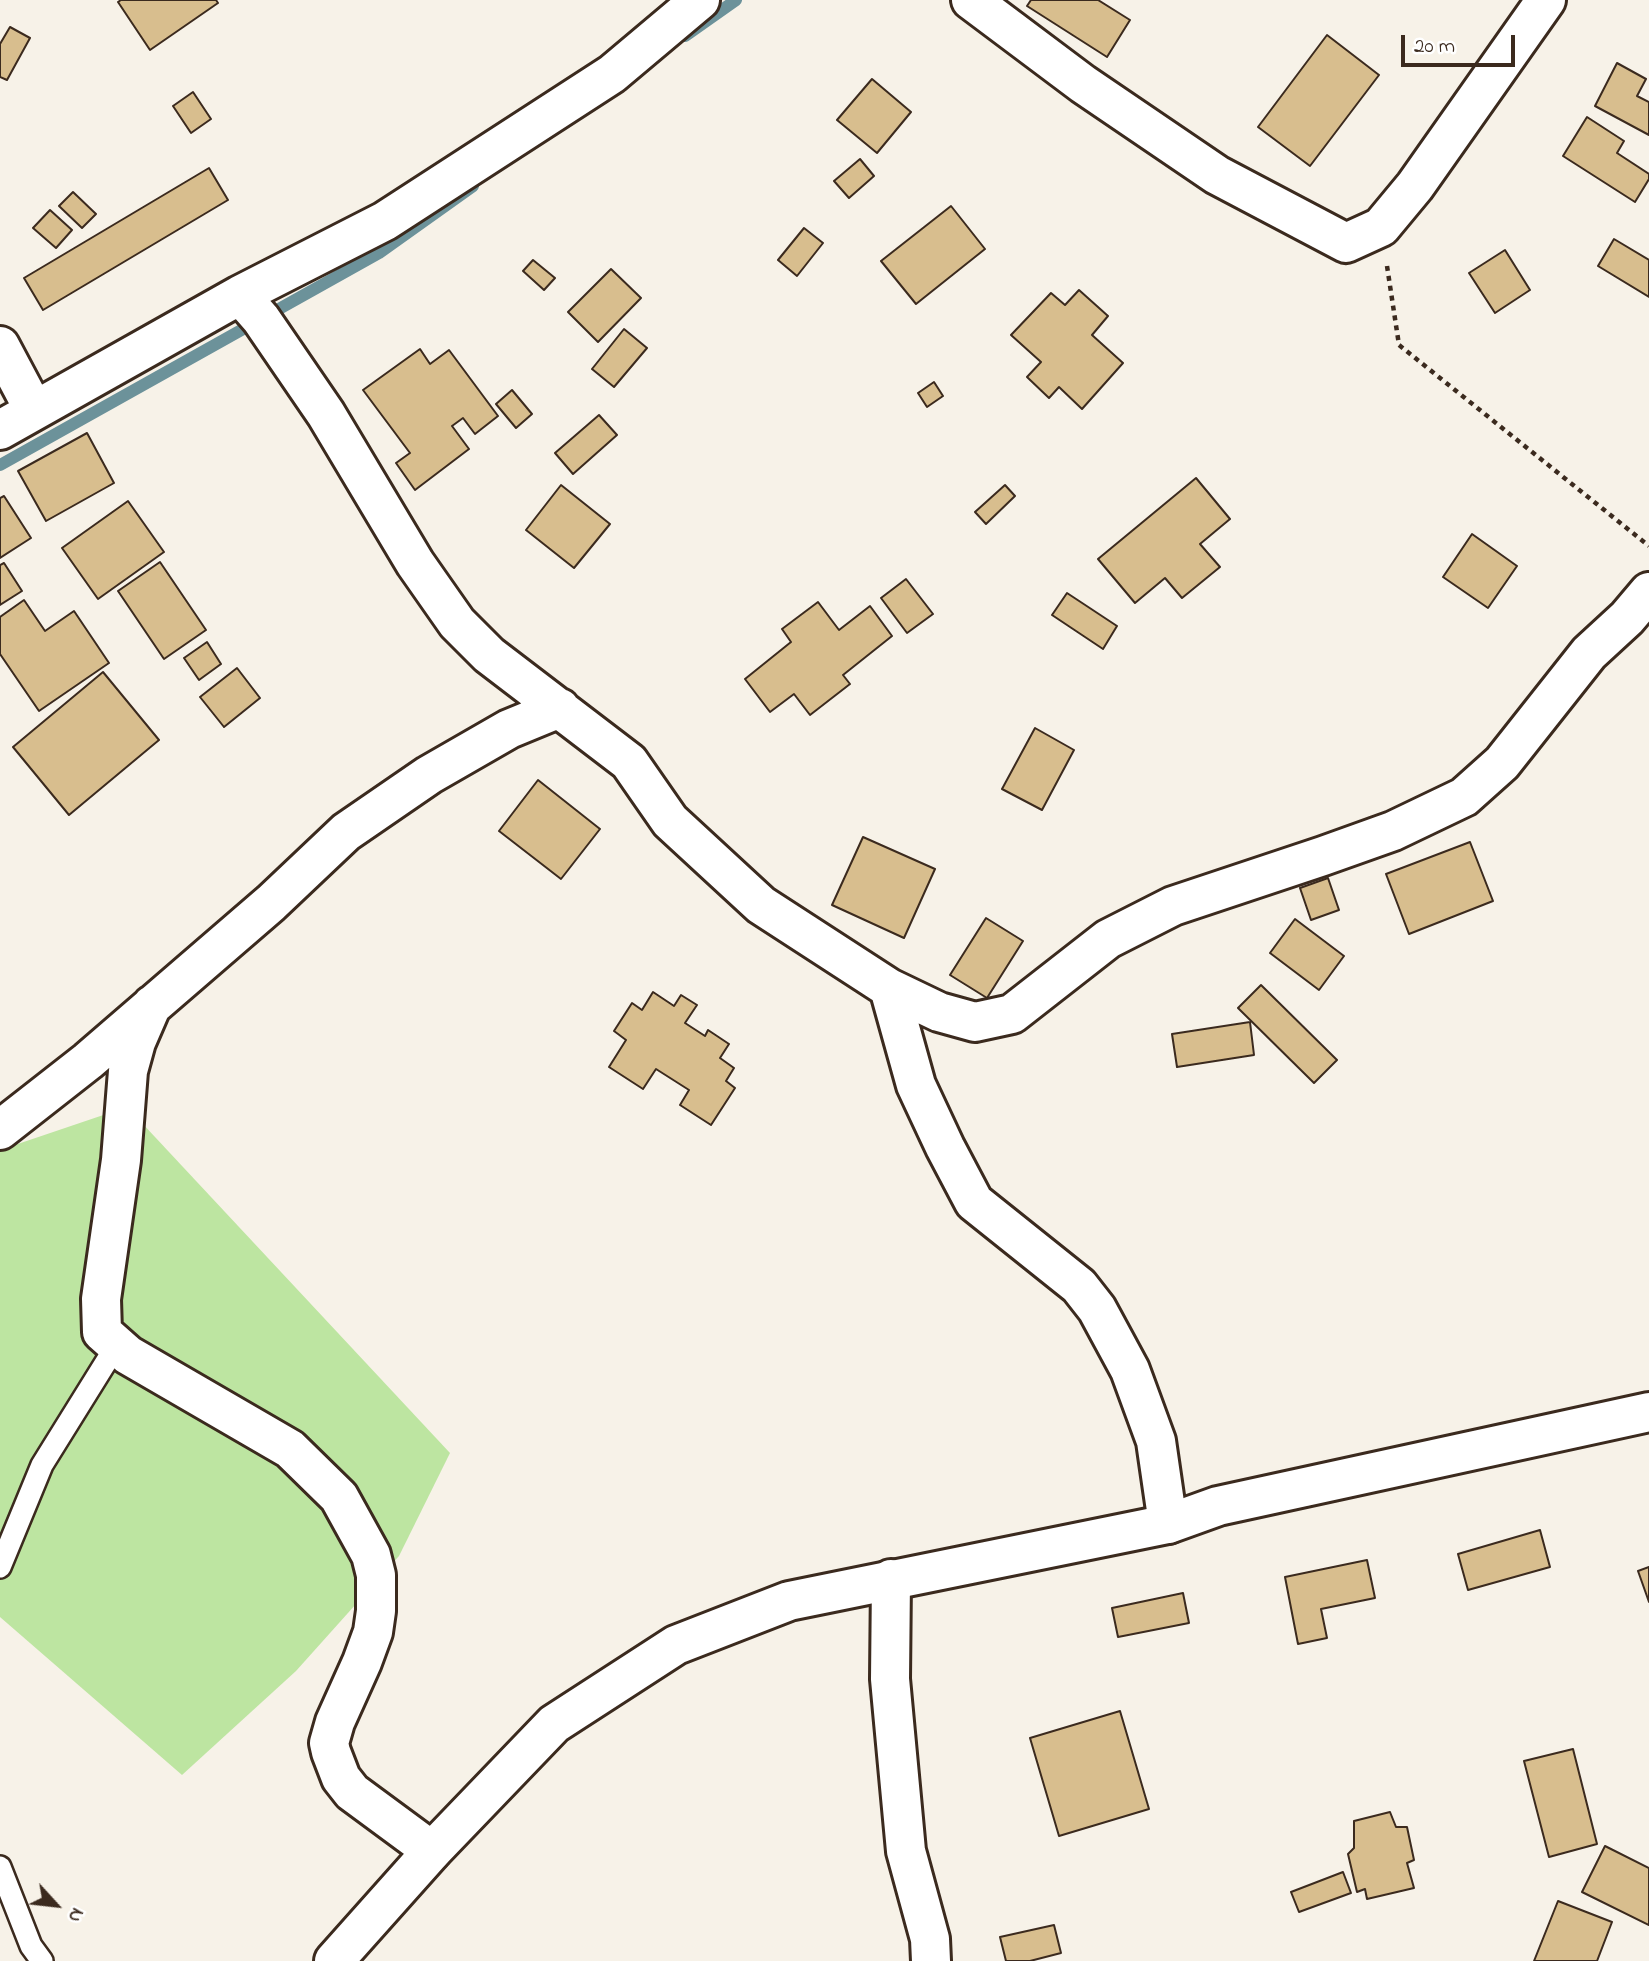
<!DOCTYPE html>
<style>
body{margin:0}
#map{position:relative;width:1649px;height:1961px;overflow:hidden;background:#f7f2e8;font-family:"Indie Flower",sans-serif}
canvas{display:block}
.north{position:absolute;left:21px;top:1870px;width:70px;height:70px;-webkit-text-stroke:5px #fff;paint-order:stroke;rotate:117deg;font-size:19px;font-weight:700;line-height:28px;text-align:center;color:#3b2a1e}
.north::after{content:'';display:block;margin:auto;width:24px;height:32px;background:#3b2a1e;clip-path:polygon(50% 0,100% 100%,50% 72%,0 100%)}
.scale{position:absolute;left:1401px;top:35px;width:114px;height:32px;box-sizing:border-box;border:4px solid #3b2a1e;border-top:0;padding-left:9px;font-size:21px;line-height:24px;white-space:nowrap;color:#3b2a1e;-webkit-text-stroke:5px #fff;paint-order:stroke}
</style>
<div id="map">
<canvas width="1649" height="1961"></canvas>
<div class="north">N</div>
<div class="scale">20 m</div>
</div>
<script>
const g = document.querySelector('canvas').getContext('2d');
g.lineJoin = 'round';
function fill(path, color) { g.fillStyle = color; g.fill(path, 'evenodd'); }
function stroke(path, color, width, dash) { g.strokeStyle = color; g.lineWidth = width; g.lineCap = dash ? 'butt' : 'round'; g.setLineDash(dash || []); g.stroke(path); }
fill(new Path2D(`
 M127 1107 450 1453 399 1556 296 1671 182 1775 0 1617V1150Z`), '#bde5a1');
stroke(new Path2D(`
 M685 36 736 0
 M0 465 379 253 473 186`), '#6c929a', 12);
const building = new Path2D(`
 M121 0H216L218 3 150 50 118 2Z
 M1031 0H1098L1130 20 1107 57 1027 6Z
 M10 27 30 38 7 80 0 77V44Z
 M1327 35 1379 75 1310 166 1258 127Z
 M1617 63 1646 79 1637 96 1649 102V135L1595 106Z
 M872 79 911 112 877 153 837 120Z
 M193 92 211 119 191 133 173 106Z
 M1587 117 1624 141 1617 153 1649 174V179L1635 202 1563 156Z
 M860 159 874 176 849 198 834 181Z
 M209 168 228 200 43 310 24 278Z
 M73 192 96 214 82 228 59 206Z
 M951 206 985 249 916 304 881 261Z
 M50 210 72 230 56 248 33 228Z
 M804 228 823 243 797 276 778 260Z
 M1614 239 1649 260V297L1598 266Z
 M1505 250 1530 290 1495 313 1469 273Z
 M533 260 555 278 544 290 523 271Z
 M611 269 641 298 598 342 568 312Z
 M1079 290 1108 316 1092 335 1123 363 1082 409 1059 387 1049 398 1027 377 1041 362 1011 335 1051 293 1065 305Z
 M624 329 647 348 614 387 592 369Z
 M420 349 430 364 449 350 498 416 475 434 463 418 452 426 469 449 415 490 396 463 410 453 363 390Z
 M934 382 943 396 927 407 918 393Z
 M512 390 532 414 516 428 496 404Z
 M599 415 617 435 573 474 555 453Z
 M87 433 114 483 46 521 18 471Z
 M1196 478 1230 519 1200 544 1220 567 1182 598 1165 578 1135 603 1098 559Z
 M561 485 610 524 574 568 526 530Z
 M1005 485 1015 496 986 524 975 512Z
 M4 496 31 538 0 558V498Z
 M128 501 164 552 98 599 62 548Z
 M1472 534 1517 566 1488 608 1443 577Z
 M160 562 206 630 164 659 118 591Z
 M4 563 22 591 0 605V565Z
 M906 579 933 614 907 633 881 598Z
 M1067 593 1117 626 1103 649 1052 615Z
 M24 600 45 631 74 611 109 663 39 711 0 654V617Z
 M818 602 839 630 870 606 892 636 843 675 850 684 810 715 794 694 770 712 745 679 791 642 782 629Z
 M207 642 221 664 199 680 184 658Z
 M237 668 260 698 224 727 200 697Z
 M103 672 159 740 69 815 13 747Z
 M1035 728 1074 750 1042 810 1002 789Z
 M538 780 600 829 561 879 499 831Z
 M863 837 935 869 904 938 832 905Z
 M1470 842 1493 901 1409 934 1386 874Z
 M1328 878 1339 910 1311 920 1300 888Z
 M986 918 1023 941 987 998 950 975Z
 M1295 919 1344 956 1319 990 1270 953Z
 M1261 985 1337 1060 1314 1083 1238 1008Z
 M653 992 674 1006 681 995 697 1005 685 1023 705 1036 708 1030 729 1044 720 1058 734 1068 726 1081 735 1088 711 1125 680 1105 689 1090 656 1069 643 1089 609 1067 626 1040 614 1031 632 1003 642 1010Z
 M1250 1022 1254 1055 1177 1067 1172 1034Z
 M1540 1530 1550 1567 1468 1590 1458 1554Z
 M1367 1560 1375 1598 1321 1609 1327 1638 1298 1644 1285 1577Z
 M1649 1567V1602L1638 1571Z
 M1183 1593 1189 1623 1118 1637 1112 1608Z
 M1120 1711 1149 1809 1059 1836 1030 1738Z
 M1573 1749 1597 1844 1549 1857 1524 1761Z
 M1390 1812 1396 1827H1407L1414 1860 1407 1863 1414 1888 1367 1899 1365 1889 1357 1892 1348 1854 1354 1848V1821Z
 M1605 1846 1649 1868V1925L1582 1892Z
 M1343 1872 1351 1893 1299 1912 1291 1892Z
 M1558 1901 1612 1922 1597 1961H1534Z
 M1054 1925 1061 1953 1030 1961H1006L1000 1937Z`);
fill(building, '#d8be8e');
stroke(building, '#3b2a1e', 2);
const service = new Path2D(`
 M0 1567 42 1465 116 1346
 M0 1867 31 1946 42 1961`);
const minor = new Path2D(`
 M971 0 1083 84 1217 175 1346 243 1381 227 1415 186 1546 0
 M240 295 261 319 326 414 415 563 457 623 489 655 629 762 670 821 761 905 889 988 939 1012 975 1022 1012 1014 1108 939 1173 906 1323 856 1393 831 1464 797 1502 763 1589 653 1627 618 1649 592
 M0 346 34 410
 M0 430 240 295 385 221 612 74 700 0
 M889 988 916 1085 945 1147 974 1202 1079 1286 1097 1309 1130 1370 1156 1441 1168 1524
 M152 1005 136 1042 128 1071 121 1160 101 1299 102 1332 128 1355 290 1449 339 1497 371 1555 376 1575V1611L373 1632 362 1662 335 1722 329 1743 331 1752 341 1778 352 1792 432 1851
 M0 1130 88 1061 271 903 346 832 429 775 509 729 560 708
 M891 1579 890 1679 906 1851 930 1939 931 1961`);
const tertiary = new Path2D(`
 M334 1961 432 1851 554 1724 676 1645 789 1601 1168 1524 1218 1506 1649 1412`);
stroke(service, '#3b2a1e', 26);
stroke(minor, '#3b2a1e', 44);
stroke(tertiary, '#3b2a1e', 44);
stroke(new Path2D(`
 M1387 266 1399 345 1649 546`), '#3b2a1e', 4.5, [5, 5]);
stroke(service, '#fff', 21);
stroke(minor, '#fff', 38);
stroke(tertiary, '#fff', 38);
</script>
